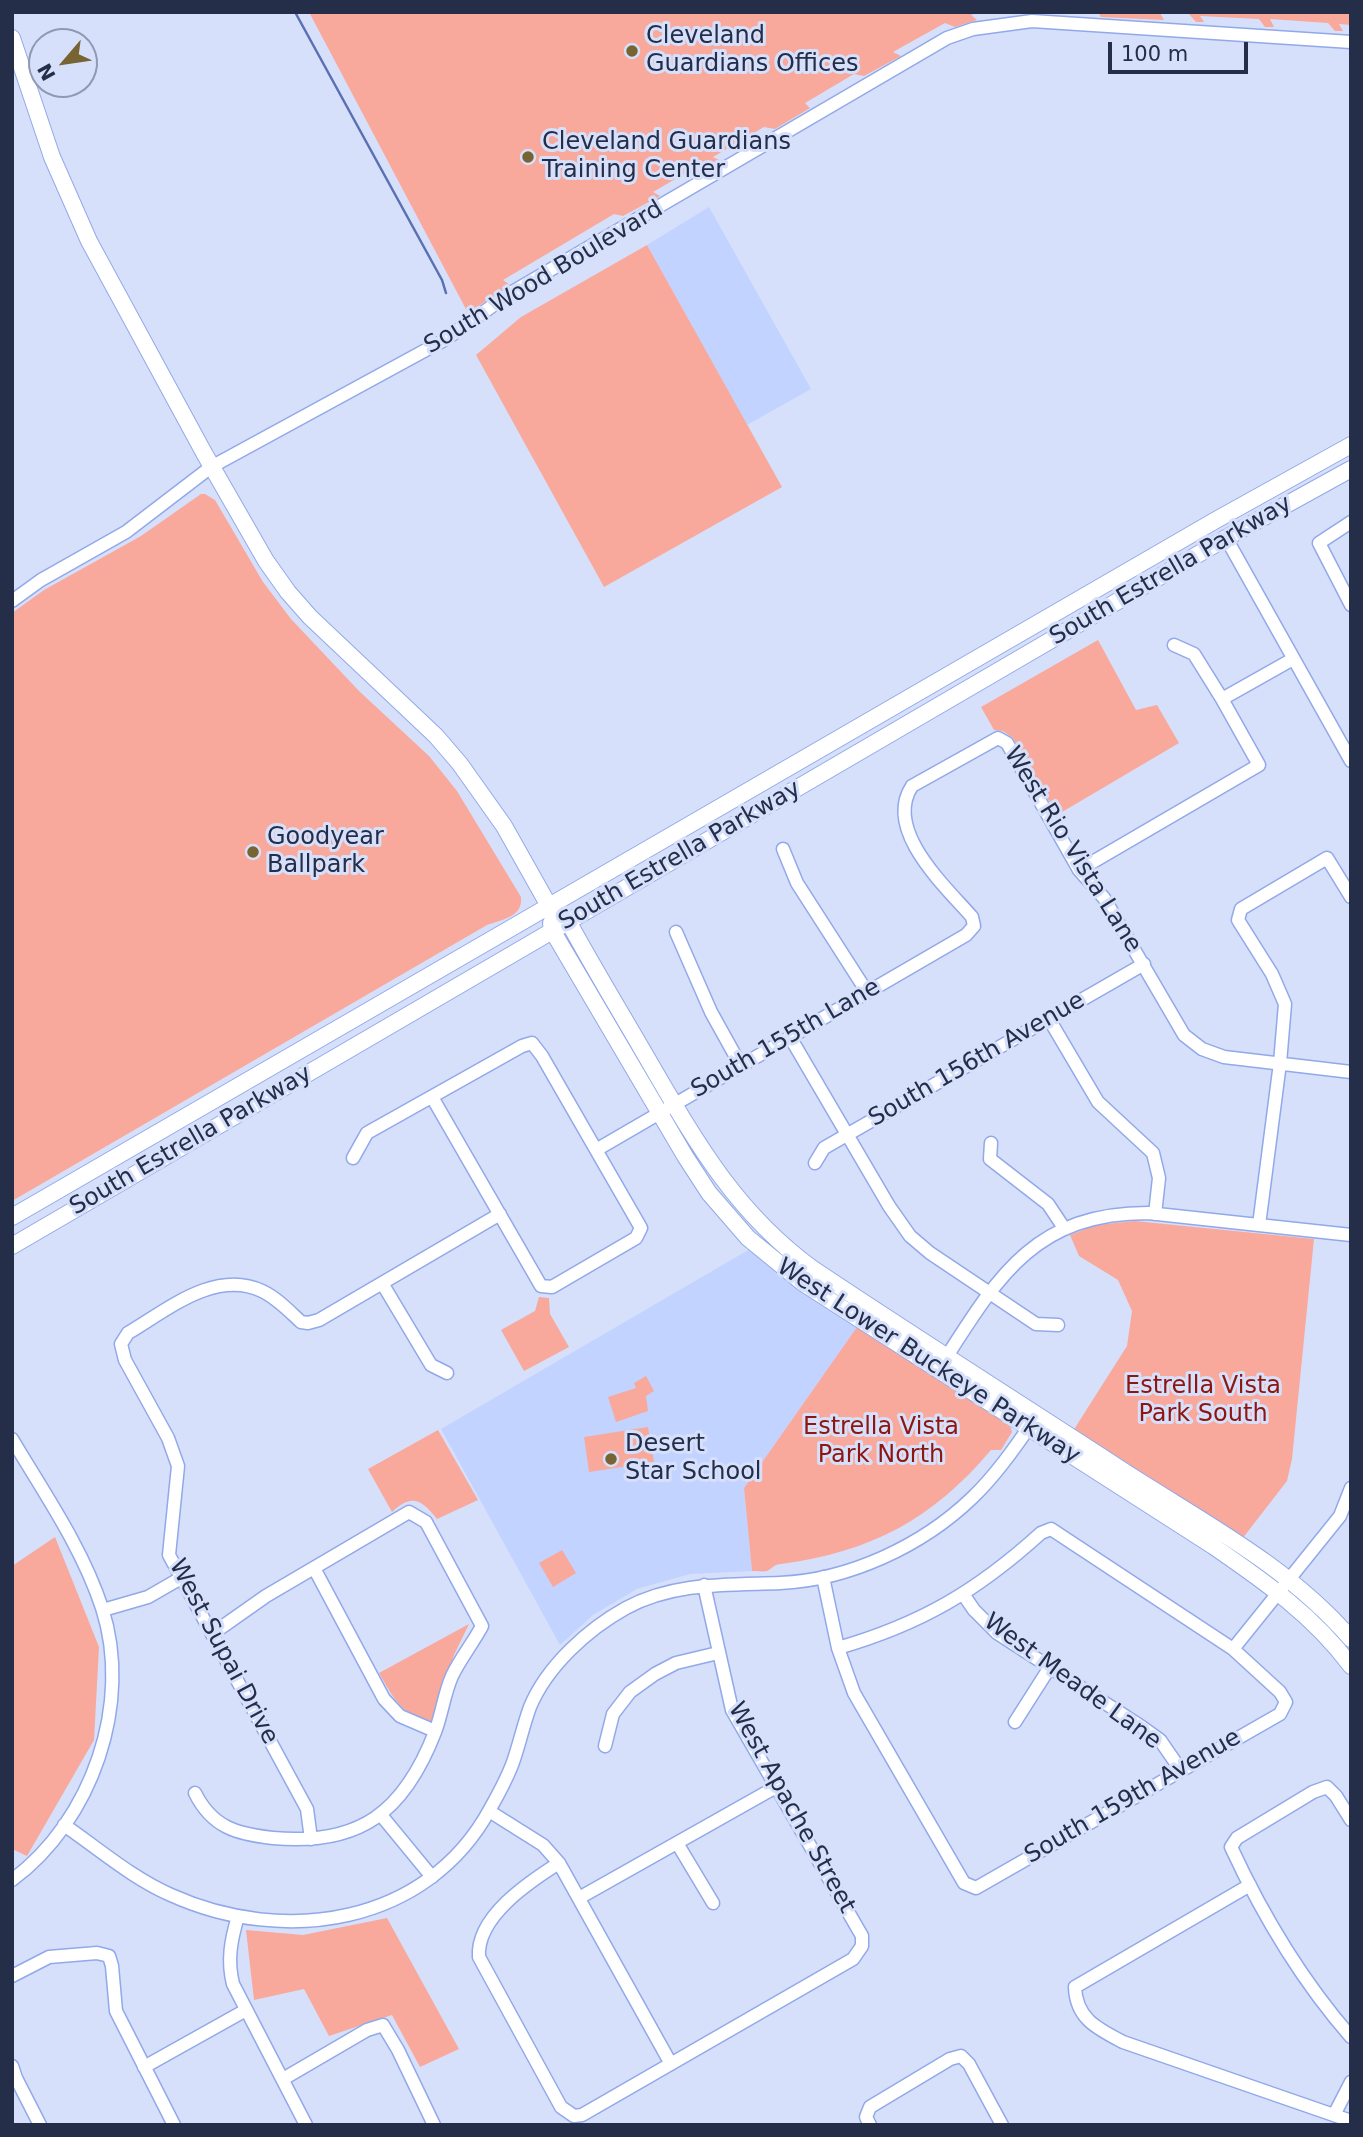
<!DOCTYPE html>
<style>
body{margin:0}
#map{position:relative;width:1363px;height:2137px;overflow:hidden;background:#d6e0fb;font-family:"DejaVu Sans",sans-serif}
canvas{display:block}
.frame{position:absolute;inset:0;border:14px solid #252e48;pointer-events:none}
.north{position:absolute;left:28px;top:28px;width:70px;height:70px;box-sizing:border-box;background:#d6e0fb;border:2px solid #8f99b3;border-radius:50%;rotate:241deg;font-size:19px;font-weight:700;line-height:28px;text-align:center;color:#252e48}
.north::after{content:'';display:block;margin:auto;width:24px;height:32px;background:#776432;clip-path:polygon(50% 0,100% 100%,50% 72%,0 100%)}
.scale{position:absolute;left:1108px;top:42px;width:140px;height:32px;box-sizing:border-box;border:4px solid #252e48;border-top:0;padding-left:9px;font-size:21px;line-height:24px;white-space:nowrap;color:#252e48;-webkit-text-stroke:5px #d6e0fb;paint-order:stroke}
</style>
<div id="map">
<canvas width="1363" height="2137"></canvas>
<div class="frame"></div>
<div class="north">N</div>
<div class="scale">100 m</div>
</div>
<script>
const g = document.querySelector('canvas').getContext('2d');
g.lineJoin = 'round';
function fill(path, color) { g.fillStyle = color; g.fill(path, 'evenodd'); }
function stroke(path, color, width, dash) { g.strokeStyle = color; g.lineWidth = width; g.lineCap = dash ? 'butt' : 'round'; g.setLineDash(dash || []); g.stroke(path); }
function write(font, color, halo, rows, align = 'center') {
  g.font = font + ' "DejaVu Sans",sans-serif'; g.lineWidth = 6; g.setLineDash([]); g.textBaseline = 'middle'; g.strokeStyle = halo; g.fillStyle = color; for (const [text, x, y, turn = 0] of rows) {
    g.save(); g.translate(x, y); g.rotate((+turn || 0) * Math.PI / 180); g.textAlign = isNaN(turn) ? turn : align; if (halo) g.strokeText(text, 0, 0); g.fillText(text, 0, 0); g.restore();
  }
}
fill(new Path2D(`
 M709 207 811 389 747 425 647 245Z
 M750 1249 791 1283 857 1327 744 1488 752 1571 690 1574 637 1589 593 1615 560 1645 441 1429Z`), '#c2d3ff');
fill(new Path2D(`
 M309 12H980L971 15 977 20 955 27 945 23 893 52 901 56 864 76 854 74 805 103 810 108 775 129 764 127 713 157 721 161 714 166 703 163 653 192 660 196 623 216 614 214 503 280 510 285 468 313Z
 M1098 12H1351V25L1339 24 1343 31H1335L1328 23 1270 19 1274 27H1265L1259 19 1200 16 1204 22H1196L1189 14 1160 13 1164 20 1101 17Z
 M647 245 782 487 604 587 476 355 521 317Z
 M201 494H205L215 500 263 582 291 619 359 691 429 756 457 791 521 897C523 917 503 919 487 925L12 1201V613L44 590 141 536Z
 M1098 640 1136 710 1157 705 1179 743 1057 815 1013 738 1003 731 994 730 981 707Z
 M1135 1221 1314 1239 1292 1459 1287 1481 1242 1539 1073 1431 1127 1346 1132 1311 1118 1280 1079 1256 1070 1235 1096 1225Z
 M539 1297 549 1298 550 1314 569 1347 524 1371 501 1330 535 1311Z
 M857 1327 1005 1422 1010 1426 1012 1432 1001 1450H991C933 1519 871 1552 781 1564 774 1564 773 1568 767 1571 763 1572 756 1571 752 1571L744 1488Z
 M646 1376 654 1391 646 1396 648 1411 616 1422 608 1397 636 1388 634 1383Z
 M648 1427 654 1462 589 1472 584 1437Z
 M438 1430 478 1500 437 1519C422 1500 412 1493 392 1512L368 1469Z
 M55 1537 99 1647 94 1740 27 1856 12 1849V1566Z
 M562 1550 576 1573 553 1587 539 1563Z
 M469 1624 454 1655 430 1725C400 1711 395 1701 379 1673Z
 M387 1918 459 2049 420 2067 392 2015 329 2036 304 1989 254 2000 246 1930 303 1935Z`), '#f9a89c');
stroke(new Path2D(`
 M295 12 442 280 446 293`), '#5b70b1', 2.5);
const minor = new Path2D(`
 M1351 522 1319 543 1351 605
 M1226 538 1351 761
 M12 601 41 580 126 532 211 467 446 339 509 294 947 38 973 29 1032 21 1351 42
 M1222 699 1293 659
 M783 849 797 883 867 992
 M1079 870 1259 765 1222 699 1194 654 1174 645
 M676 932 711 1012 741 1066
 M1049 1019 1098 1102 1153 1153 1159 1178 1155 1214
 M790 1037 889 1206 910 1236 930 1253 1036 1324 1058 1325
 M991 1143 990 1159 1048 1204 1064 1228
 M596 1150 966 935 974 926 972 917C945 886 883 830 912 786L998 738 1007 743 1079 870 1104 898 1184 1035 1202 1049 1224 1057 1351 1072
 M353 1158 367 1133 522 1046 532 1043 542 1056 641 1228 636 1238 552 1287 541 1286 432 1097
 M815 1163 824 1148 1144 964
 M1259 1225 1280 1063 1285 1004 1272 974 1238 920 1241 909 1327 858 1351 897
 M382 1283 431 1365 447 1373
 M942 1364C997 1278 1034 1213 1148 1213L1351 1235
 M12 1439C44 1493 82 1547 102 1608 133 1703 92 1821 12 1880
 M314 1568 384 1699 400 1716 435 1731
 M823 1577 838 1648 854 1693 964 1883 976 1888 1280 1714 1286 1702 1280 1692 1233 1649 1051 1529 1041 1533C977 1591 921 1624 838 1648
 M963 1594 974 1610 997 1633 1142 1727 1160 1740 1180 1769
 M103 1610 148 1597 181 1578
 M1233 1649 1340 1516 1351 1488
 M1015 1722 1050 1667
 M605 1746 613 1714 630 1692 655 1674 676 1663 718 1653
 M195 1793C212 1827 236 1834 273 1838 360 1846 404 1812 435 1732 442 1714 444 1694 452 1676 460 1659 473 1643 482 1626L426 1522 409 1512 266 1596 212 1634
 M489 1811 543 1845 559 1863 671 2064
 M381 1815 432 1877
 M1351 1820 1336 1796 1327 1787 1313 1792 1237 1838 1231 1847C1262 1914 1302 1981 1351 2037
 M64 1825C99 1849 132 1878 171 1895 284 1946 427 1925 490 1809 498 1795 506 1780 512 1765 519 1746 523 1726 530 1707 547 1666 588 1629 626 1608 674 1582 728 1585 780 1583 849 1580 922 1546 972 1498 995 1476 1014 1449 1032 1423
 M311 1839 307 1809 169 1555 178 1466 168 1438 125 1360 121 1344 128 1333C167 1310 215 1269 262 1291 277 1298 289 1311 301 1322L308 1323 319 1320 500 1214
 M677 1843 713 1903
 M559 1863C529 1882 476 1917 479 1957L561 2107 574 2116 582 2115 853 1959 862 1946V1936L732 1710 704 1585
 M1250 1885 1075 1987C1076 2019 1098 2029 1123 2042L1351 2121
 M579 1898 776 1787
 M238 1916C231 1940 227 1960 233 1984L306 2125
 M12 1976 49 1957 97 1953 109 1956 112 1966 116 2011 174 2125
 M12 2066 16 2078 40 2125
 M144 2067 246 2010
 M283 2079 367 2030 383 2025 398 2050 434 2125
 M1334 2115 1351 2082
 M870 2125 866 2117 870 2107 950 2059 961 2056 969 2064 1002 2125`);
const major = new Path2D(`
 M12 38 52 157 89 241 204 453 266 561 288 592 310 617 436 736 460 764 504 826 549 906 568 921C592 965 618 1008 643 1051 692 1135 732 1210 813 1269 916 1338 1021 1404 1125 1472 1204 1523 1288 1566 1351 1639
 M551 923 552 930 685 1156 709 1193 748 1238 803 1283 1213 1546C1264 1581 1314 1616 1351 1666
 M12 1217 1216 520 1351 445
 M12 1246 1226 538 1351 469`);
stroke(minor, '#92a9e9', 15);
stroke(major, '#92a9e9', 18);
stroke(minor, '#fff', 12);
stroke(major, '#fff', 16);
for (const [x, y, r, color] of [
 [632,51,7,"#776432"],
 [528,157,7,"#776432"],
 [253,852,7,"#776432"],
 [611,1459,7,"#776432"]
]) { const dot = new Path2D(); dot.arc(x, y, r, 0, 2 * Math.PI); g.fillStyle = color; g.fill(dot); stroke(dot, '#d6e0fb', 2.5); }
write('24px', '#252e48', '#d6e0fb', [
 ["Cleveland",646,37],
 ["Guardians Offices",646,65],
 ["Cleveland Guardians",542,143],
 ["Training Center",542,171],
 ["Goodyear",267,838],
 ["Ballpark",267,866],
 ["Desert",625,1445],
 ["Star School",625,1473]
], 'left');
write('24px', '#252e48', '#d6e0fb', [
 ["South Wood Boulevard",544,278,-31],
 ["South Estrella Parkway",1171,571,-30],
 ["West Rio Vista Lane",1072,850,58],
 ["South Estrella Parkway",680,856,-30],
 ["South 155th Lane",786,1039,-30],
 ["South 156th Avenue",977,1060,-30],
 ["South Estrella Parkway",191,1141,-30],
 ["West Lower Buckeye Parkway",928,1362,33],
 ["West Supai Drive",223,1652,62],
 ["West Meade Lane",1072,1682,36],
 ["South 159th Avenue",1133,1797,-30],
 ["West Apache Street",791,1808,61]
]);
write('24px', '#8e1611', '#d6e0fb', [
 ["Estrella Vista",1203,1387],
 ["Park South",1203,1415],
 ["Estrella Vista",881,1428],
 ["Park North",881,1456]
]);
</script>
